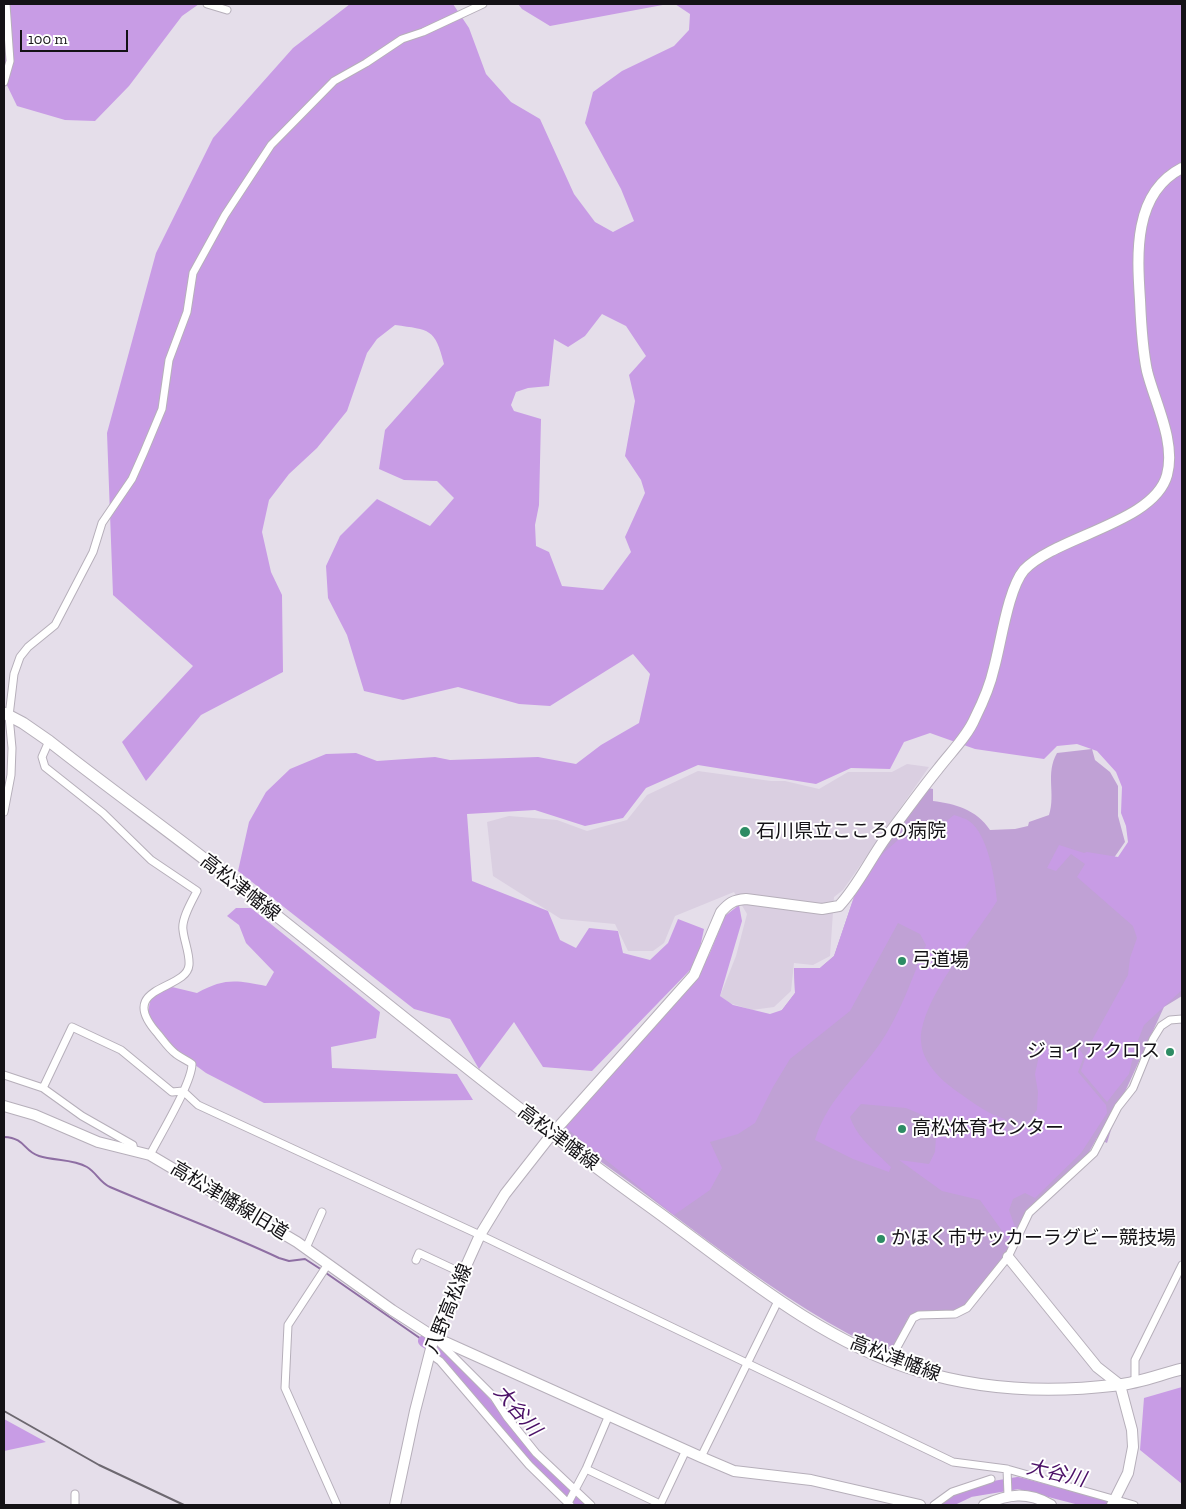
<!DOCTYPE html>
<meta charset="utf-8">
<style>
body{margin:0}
#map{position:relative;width:1186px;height:1509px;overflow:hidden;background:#e5deea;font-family:"Zilla Slab",serif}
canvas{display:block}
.frame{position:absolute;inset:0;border:5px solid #141216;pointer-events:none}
.scale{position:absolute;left:20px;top:30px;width:108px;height:22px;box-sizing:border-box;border:2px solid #141216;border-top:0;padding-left:6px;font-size:15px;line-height:18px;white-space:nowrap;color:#141216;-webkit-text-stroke:4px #fff;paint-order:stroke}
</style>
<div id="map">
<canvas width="1186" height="1509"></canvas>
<div class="frame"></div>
<div class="scale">100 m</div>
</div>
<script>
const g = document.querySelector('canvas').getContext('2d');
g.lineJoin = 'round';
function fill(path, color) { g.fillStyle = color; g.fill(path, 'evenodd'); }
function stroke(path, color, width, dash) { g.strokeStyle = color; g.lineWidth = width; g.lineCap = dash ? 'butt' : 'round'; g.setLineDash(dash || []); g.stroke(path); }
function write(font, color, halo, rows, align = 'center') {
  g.font = font + ' "Zilla Slab","Noto Sans JP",serif'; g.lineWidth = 4; g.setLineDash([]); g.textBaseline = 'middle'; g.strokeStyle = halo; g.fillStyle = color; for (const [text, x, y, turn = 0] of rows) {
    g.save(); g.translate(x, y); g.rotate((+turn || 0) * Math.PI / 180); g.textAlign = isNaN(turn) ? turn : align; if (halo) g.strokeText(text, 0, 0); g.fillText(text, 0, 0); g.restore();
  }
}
fill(new Path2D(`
 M907 764 929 767 843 890 834 897 830 956 813 965 794 963 791 991 774 1007 752 1010 729 1003 720 996 736 956 747 914 734 892 675 916 664 943 653 951H628L615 924 561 919 493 876 487 822 509 816 557 820 587 831 627 820 647 795 698 771 771 781H785L819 789 848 772H892Z`), '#dacfe1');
fill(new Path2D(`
 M1092 749 1095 760 1110 772 1118 786V816L1125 842 1109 865 1182 951V996L1164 1007 1118 1107 1107 1143 1097 1138 1088 1154 1027 1211 1009 1250 993 1275 960 1310 916 1313 908 1318 891 1355C774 1302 677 1212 571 1141L567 1131 570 1121 755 1031 782 1010 795 993 794 968H820L834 956 854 897 897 828 928 788 933 789V801C955 804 976 809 990 830L1015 829 1028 826 1029 822 1049 815C1056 793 1045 774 1057 753Z`), '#c0a1d5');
fill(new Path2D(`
 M4 4H199L182 16 129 86 95 121 65 120 17 106 4 79Z
 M350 4H453L469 28 486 74 511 102 540 119 574 194 595 222 613 232 634 221 621 189 585 123 593 92 622 71 674 46 689 30 690 14 675 4H1182V990L1144 1025 1135 1048 1129 1074 1107 1102 1081 1071 1090 1044 1128 975 1130 958 1137 938 1133 926 1077 877 1085 864 1071 854 1056 871 1047 868 1059 845 1084 853 1087 852 1118 857 1128 842 1126 826 1121 813 1122 787 1116 772 1097 751 1077 744 1057 746 1044 759 975 749 930 733 904 742 890 769 851 768 816 784 698 765 646 788 623 818 585 826 535 810 467 814 472 881 548 911 560 940 576 948 589 928 618 931 623 953 650 960 668 943 678 919 704 929 700 948 692 968 592 1071 543 1067 514 1022 479 1069 450 1019 414 1009 238 871 249 822 266 792 290 769 326 754 356 753 377 761 435 757 450 760 538 757 576 764 601 745 639 723 650 674 633 654 550 706 519 704 458 687 403 700 364 691 347 635 328 598 326 566 340 536 377 499 430 526 454 498 437 481 404 480 379 469 385 430 444 364C435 328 430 330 395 325L377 339 367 353 347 411 317 448 289 474 269 500 262 532 271 572 282 595 283 672 201 715 146 781 122 742 193 666 113 595 107 433 156 253 213 138 293 48ZM602 314 626 326 646 356 629 375 635 401 625 456 641 480 645 493 625 537 631 552 603 590 562 586 549 552 536 546 535 525 539 505 541 419 514 411 511 405 516 392 528 388 549 386 554 339 568 347 585 336Z
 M518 4H668L550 26 522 9Z
 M954 815C959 817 965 818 969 821 988 834 995 879 997 901 976 935 919 1002 921 1041 922 1062 940 1079 955 1090 971 1101 987 1114 1005 1119L1007 1134 1018 1136 1037 1110 1038 1092 1035 1074 1040 1051 1050 1046C1060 1053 1067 1052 1076 1044L1084 1056 1078 1072 1106 1105 1107 1113 1081 1153 1035 1198 1025 1193 1013 1199 1009 1210 1016 1230 1010 1242 980 1200 942 1191 899 1160 929 1164 935 1152 937 1121 906 1108 861 1104 850 1117C857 1138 876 1152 891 1167L889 1172 853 1159 815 1140C828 1095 867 1069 889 1029 904 1003 914 973 926 945L920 934 898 923 850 1011 790 1059 773 1087 755 1123 738 1134 710 1142 722 1168 710 1190 674 1215 565 1127 683 994 709 955 725 916 739 905 742 921 720 996 733 1005 770 1014 782 1010 795 993 794 968H820L834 956 854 897 880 856 898 840 933 832Z
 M236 908H251L380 1012 376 1038 331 1047 332 1068 457 1074 473 1100 264 1103 206 1073 172 1048 153 1027 148 1013 150 1001 159 992 172 987 197 993C224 978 236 980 266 986L274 972 246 943 239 925 227 916Z
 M1182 1387V1484L1140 1450 1144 1398Z
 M4 1419 46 1442 4 1451Z`), '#c89ce5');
stroke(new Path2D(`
 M4 1137C26 1138 23 1151 39 1156 55 1161 73 1159 87 1167 96 1172 100 1183 110 1187 166 1211 224 1232 279 1258L289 1261 305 1259 322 1270
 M326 1273 424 1341`), '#8e6ea3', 2);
stroke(new Path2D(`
 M424 1341 441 1352 543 1470 582 1505
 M945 1505 949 1501 970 1491 1018 1483 1103 1505`), '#c296df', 12);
const street = new Path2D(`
 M207 4 227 10
 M4 82 10 61 6 4
 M49 741 42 757 45 767 103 813 151 860 197 891C192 901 181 919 183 930 184 941 190 954 189 965 187 991 114 985 158 1034 163 1040 169 1049 176 1054 181 1058 187 1060 192 1064 192 1083 160 1135 150 1155
 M4 812 11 775 12 748 9 716 14 674 20 657 28 647 55 625 93 552 102 523 132 479 144 452 162 409 169 360 187 312 193 273 225 215 271 145 334 81 366 63 402 39 423 32 483 4
 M4 1075 43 1088 82 1116 133 1145 134 1151
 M43 1088 72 1027 121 1050 172 1092 183 1091 198 1105 480 1235 953 1462 1007 1469 1008 1495
 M306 1248 322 1212
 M416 1260 419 1253 462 1273
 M328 1264 288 1325 285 1388 337 1505
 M439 1342 494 1397 507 1417 536 1453 591 1505
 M430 1354 440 1361 529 1465 570 1505
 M890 1360 913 1318 919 1315 955 1314 967 1308 1008 1257 1029 1213 1094 1153 1118 1107 1133 1088 1153 1039 1161 1026 1170 1020 1182 1019
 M1135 1381V1360L1182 1265
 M701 1457 779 1299
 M586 1469 660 1504
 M1007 1469 1134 1505
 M75 1494V1505
 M568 1503 586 1469 609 1415
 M660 1505 686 1450
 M934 1505 952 1492 991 1479`);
const secondary = new Path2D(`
 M4 1106 35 1115 98 1142 150 1155 297 1242 392 1310 434 1337 701 1457 734 1471 811 1480 920 1505
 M1008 1257 1097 1367 1120 1385 1132 1430 1133 1447 1128 1473 1112 1505
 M395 1505 415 1411 434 1337 480 1235 505 1194 552 1134 694 975 721 912C729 903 733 900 746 899L822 909 839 906C858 886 870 859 887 836 904 814 920 791 938 769 950 753 967 737 975 718 983 702 990 686 994 668 1001 643 1008 589 1024 570 1056 536 1154 523 1167 475 1176 442 1155 403 1147 371 1142 347 1141 324 1140 300 1137 254 1133 193 1182 168
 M984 1505C1008 1494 1027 1491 1051 1505`);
const primary = new Path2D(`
 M4 713 23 723 49 741C115 793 183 841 248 893 382 999 513 1108 652 1208 735 1268 818 1340 916 1370 980 1390 1050 1393 1117 1385 1139 1383 1161 1374 1182 1369`);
stroke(street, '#b6afba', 9);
stroke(secondary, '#b6afba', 12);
stroke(primary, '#b6afba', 13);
stroke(street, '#fff', 7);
stroke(secondary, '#fff', 10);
stroke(primary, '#fff', 11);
stroke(new Path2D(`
 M4 1411 99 1465 184 1505`), '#6d6870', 2);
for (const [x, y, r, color] of [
 [745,832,6,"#2d8c64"],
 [902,961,5,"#2d8c64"],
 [1170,1052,5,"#2d8c64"],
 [902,1129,5,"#2d8c64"],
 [881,1239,5,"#2d8c64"]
]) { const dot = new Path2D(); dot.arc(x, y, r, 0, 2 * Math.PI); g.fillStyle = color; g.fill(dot); stroke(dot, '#fff', 2); }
write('19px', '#141216', '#fff', [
 ["石川県立こころの病院",756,832],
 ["弓道場",912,961],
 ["ジョイアクロス",1160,1052,"right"],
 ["高松体育センター",912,1129],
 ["かほく市サッカーラグビー競技場",891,1239]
], 'left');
write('19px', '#141216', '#fff', [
 ["高松津幡線",240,888,38],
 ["高松津幡線",558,1138,37],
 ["高松津幡線旧道",229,1201,31],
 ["八野高松線",449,1309,-68],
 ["高松津幡線",895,1359,21]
]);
write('italic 20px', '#4b1067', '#fff', [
 ["大谷川",517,1411,49],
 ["大谷川",1056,1474,13]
]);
</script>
